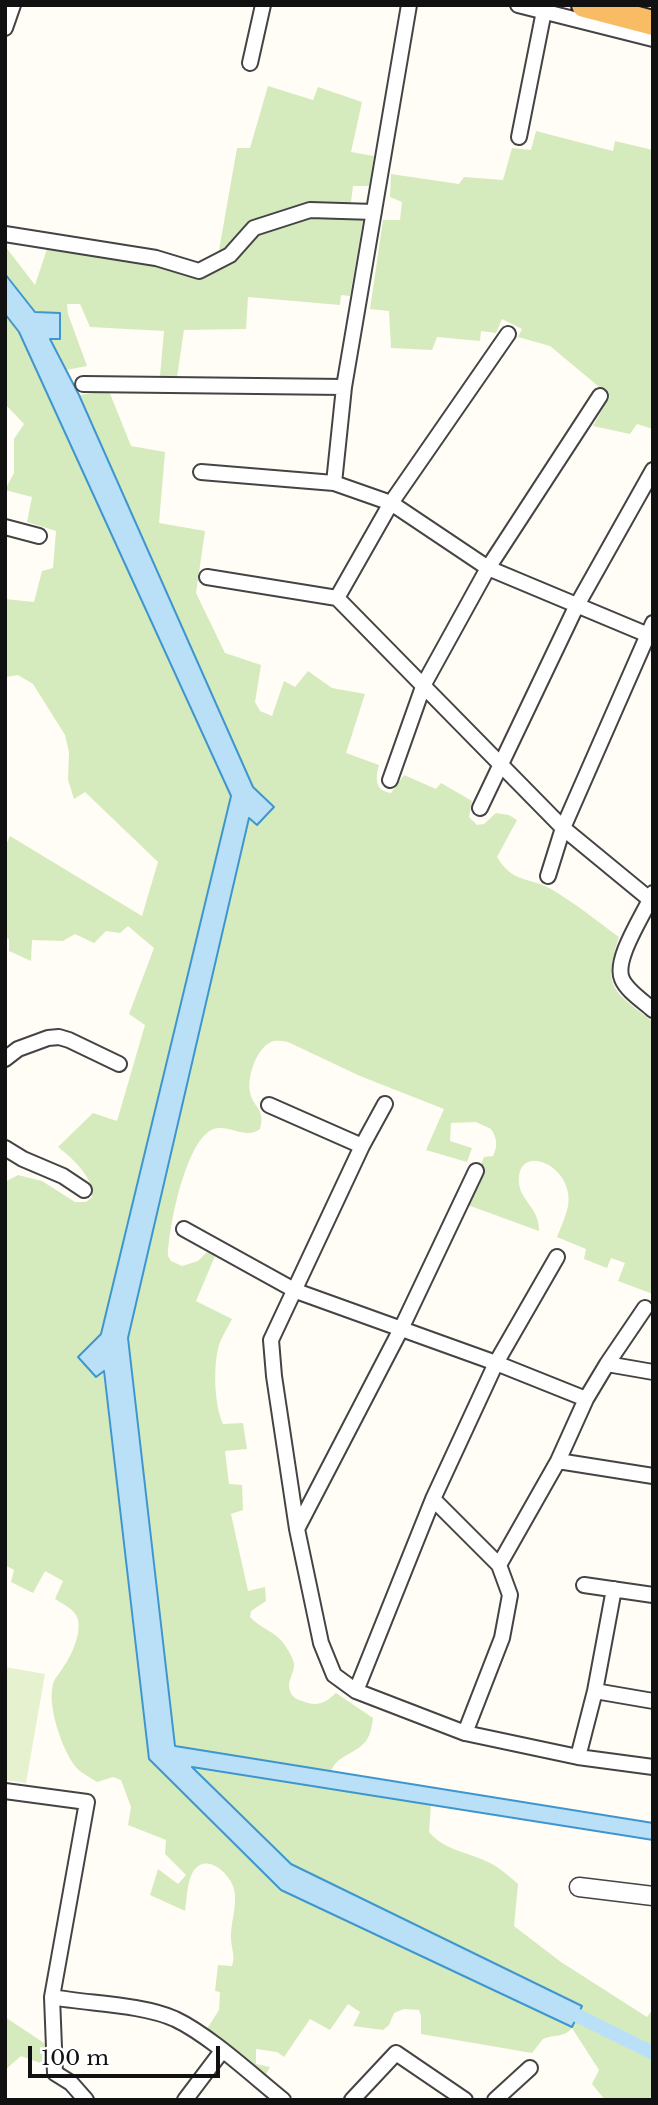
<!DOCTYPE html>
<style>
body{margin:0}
#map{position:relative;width:658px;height:2105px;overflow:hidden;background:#fffdf5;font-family:"Libre Baskerville",serif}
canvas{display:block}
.frame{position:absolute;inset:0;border:7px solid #111;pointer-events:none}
.scale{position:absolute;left:28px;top:2046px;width:192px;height:32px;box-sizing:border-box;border:4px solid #111;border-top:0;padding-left:9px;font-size:21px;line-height:24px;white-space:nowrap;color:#111;-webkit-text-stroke:5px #fff;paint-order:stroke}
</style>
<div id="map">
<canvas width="658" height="2105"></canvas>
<div class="frame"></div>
<div class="scale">100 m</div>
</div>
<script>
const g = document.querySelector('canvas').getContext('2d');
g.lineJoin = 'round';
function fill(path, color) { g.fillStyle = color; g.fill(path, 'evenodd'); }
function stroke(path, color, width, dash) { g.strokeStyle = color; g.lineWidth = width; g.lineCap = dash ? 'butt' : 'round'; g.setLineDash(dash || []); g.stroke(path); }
fill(new Path2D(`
 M268 86 313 100 318 87 362 102 351 152 374 156 369 186H353L349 218 363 220 350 296 341 295 340 305 248 297 246 329 184 330 177 377 160 376 164 331 90 327 80 304H67L68 314 87 366 66 370 50 339 60 314 35 313 5 274V246L35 285 49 243 215 273 237 148H250Z
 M536 131 613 151 615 141 653 150V429L637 424 630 434 593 426 610 396 550 346 518 337 522 329 502 319 496 333 481 331 480 341 437 337 432 350 391 348 389 311 370 309 383 220H400L402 202 390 197 391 174 459 184 464 177 503 180 512 148 531 150Z
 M5 314 19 332 231 796 101 1334 78 1357 103 1370 149 1759 281 1890 572 2027 582 2006 291 1864 191 1766 431 1805 429 1832C445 1851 469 1852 490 1863 500 1868 509 1876 518 1884L514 1926 561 1962 647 2017 653 2009V2100H605L592 2084 599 2070 572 2028C564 2038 554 2034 543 2039L532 2053 421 2034V2016L419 2010 404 2009 394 2013 389 2025 383 2030 353 2026 360 2012 348 2004 330 2030 310 2019 284 2057 277 2052 256 2049V2064L270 2067 263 2080 205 2032 219 2010 220 1992 215 1991 218 1965 232 1966C235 1956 232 1950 231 1940 230 1923 239 1902 233 1886 228 1873 208 1854 195 1869 187 1878 187 1899 185 1911L150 1895 158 1869 178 1884 186 1875 165 1854 166 1840 128 1825 131 1807 121 1780 113 1777 97 1782C90 1777 80 1773 75 1766 62 1749 47 1706 53 1684 55 1677 61 1672 64 1666 72 1655 84 1628 76 1615 72 1608 61 1603 55 1599L63 1581 45 1571 33 1593 11 1582 14 1570 5 1565V1182L18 1175 42 1181 75 1202H86L92 1197C95 1178 71 1157 58 1147L93 1113 117 1121 145 1025 129 1014 154 948 128 926 120 933 106 931 94 943 75 934 63 941 32 940 31 961 9 951V939L5 937V847L10 836 142 916 158 862 85 792 74 799 68 780 69 752 65 735 33 684 18 675 5 677V599L34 602 42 571 53 568 56 531 27 522 32 497 5 490 14 473V439L24 424 5 404Z
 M109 391 131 446 165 452 159 523 205 531 196 593 225 653 261 665 255 702 260 711 272 716 284 681 295 687 308 671 332 688 365 694 346 753 379 765C375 778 375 791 391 793L404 775 436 789 441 783 472 801 469 817 477 825 484 824 496 813 509 815 517 820 497 857C512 883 529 877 551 889 575 903 597 921 619 937 602 989 613 990 653 1022V1294L618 1281 625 1263 611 1258 607 1268 584 1259 586 1249 557 1237C561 1227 566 1216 568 1206 575 1168 523 1143 519 1176 516 1200 540 1206 539 1231L465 1204 484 1157 493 1156C498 1146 497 1138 491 1129L476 1122 451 1123 450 1141 472 1148 467 1162 426 1150 444 1109 360 1076 288 1042C282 1041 276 1040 271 1042 256 1049 247 1077 250 1092 253 1108 266 1109 260 1129 247 1139 233 1127 218 1128 187 1130 168 1230 168 1256L171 1261 182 1266 198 1261 207 1252 215 1256 196 1301 232 1319C228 1327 222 1336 219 1345 213 1366 214 1404 223 1424L243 1423 247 1449 225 1451 229 1484 242 1485 243 1510 231 1514 248 1591 265 1587 266 1601 251 1611 250 1617C260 1628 276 1632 284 1644 288 1650 293 1657 294 1664 295 1673 286 1681 290 1691 292 1697 296 1699 302 1701 317 1707 324 1704 336 1693L373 1718C372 1725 371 1734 366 1741 356 1754 337 1755 331 1771L175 1746 128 1338 249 817 274 807 253 787 79 395Z
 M5 2017 50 2047 48 2066 21 2056 5 2070Z`), '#d5ebbd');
fill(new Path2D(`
 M5 1667 45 1674 26 1783 5 1780Z`), '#e6f2cf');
const water = new Path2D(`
 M5 274 35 312 60 313V339H50L79 395 253 787 274 807 257 825 249 818 128 1338 175 1746 653 1823V1840L192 1767 291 1864 582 2006 572 2027 281 1890 149 1759 104 1371 96 1377 78 1357 101 1334 231 796 19 332 5 314Z`);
fill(water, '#b9e0f7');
stroke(water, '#3f96cf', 2);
stroke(new Path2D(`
 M560 2007 653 2053`), '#b9e0f7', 14);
const minor = new Path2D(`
 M518 5 653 39
 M5 28 13 5
 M250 63 263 5
 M519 137 544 11
 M5 234 156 258 199 271 230 255 254 228 310 210 374 212
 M83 384 344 387
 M201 472 334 483 391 503 488 568 653 637
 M334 483 344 387 409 5
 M5 527 39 536
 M207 577 337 598 563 828 653 902
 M337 598 391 503 508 334
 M390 780 424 684 488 568 600 396
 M480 808 576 607 653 470
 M548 876 563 828 653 623
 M653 893C645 913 613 959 622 979 627 991 643 1001 653 1010
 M5 1059 18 1049 48 1038 59 1037 69 1040 119 1064
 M385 1104 362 1146 271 1340 274 1376 297 1529 321 1643 334 1675 356 1691 465 1733 578 1757 653 1767
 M269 1105 362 1146
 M5 1148 23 1159 63 1176 84 1190
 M184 1229 296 1291 496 1363 586 1399
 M607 1364 653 1372
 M558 1461 653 1476
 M433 1499 499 1565 510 1595 502 1638 465 1733
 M297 1529 401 1329 476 1171
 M499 1565 558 1461 586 1399 607 1364 645 1308
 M584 1585 653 1595
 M356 1691 433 1499 496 1363 557 1257
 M595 1691 653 1701
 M578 1757 595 1691 614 1589
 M5 1791 87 1802 52 1997 55 2073 71 2083 86 2100
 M52 1997C89 2004 141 2004 175 2019 209 2035 252 2075 283 2100
 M185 2100 222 2051
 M352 2100 396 2053 465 2100
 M495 2100 530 2068`);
const tertiary = new Path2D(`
 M579 1887 653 1896`);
const trunk = new Path2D(`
 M584 5 653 23`);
stroke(minor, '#444', 18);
stroke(tertiary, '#444', 21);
stroke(trunk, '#222', 28);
stroke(minor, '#fff', 14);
stroke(tertiary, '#fff', 18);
stroke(trunk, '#f7bc64', 24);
</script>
